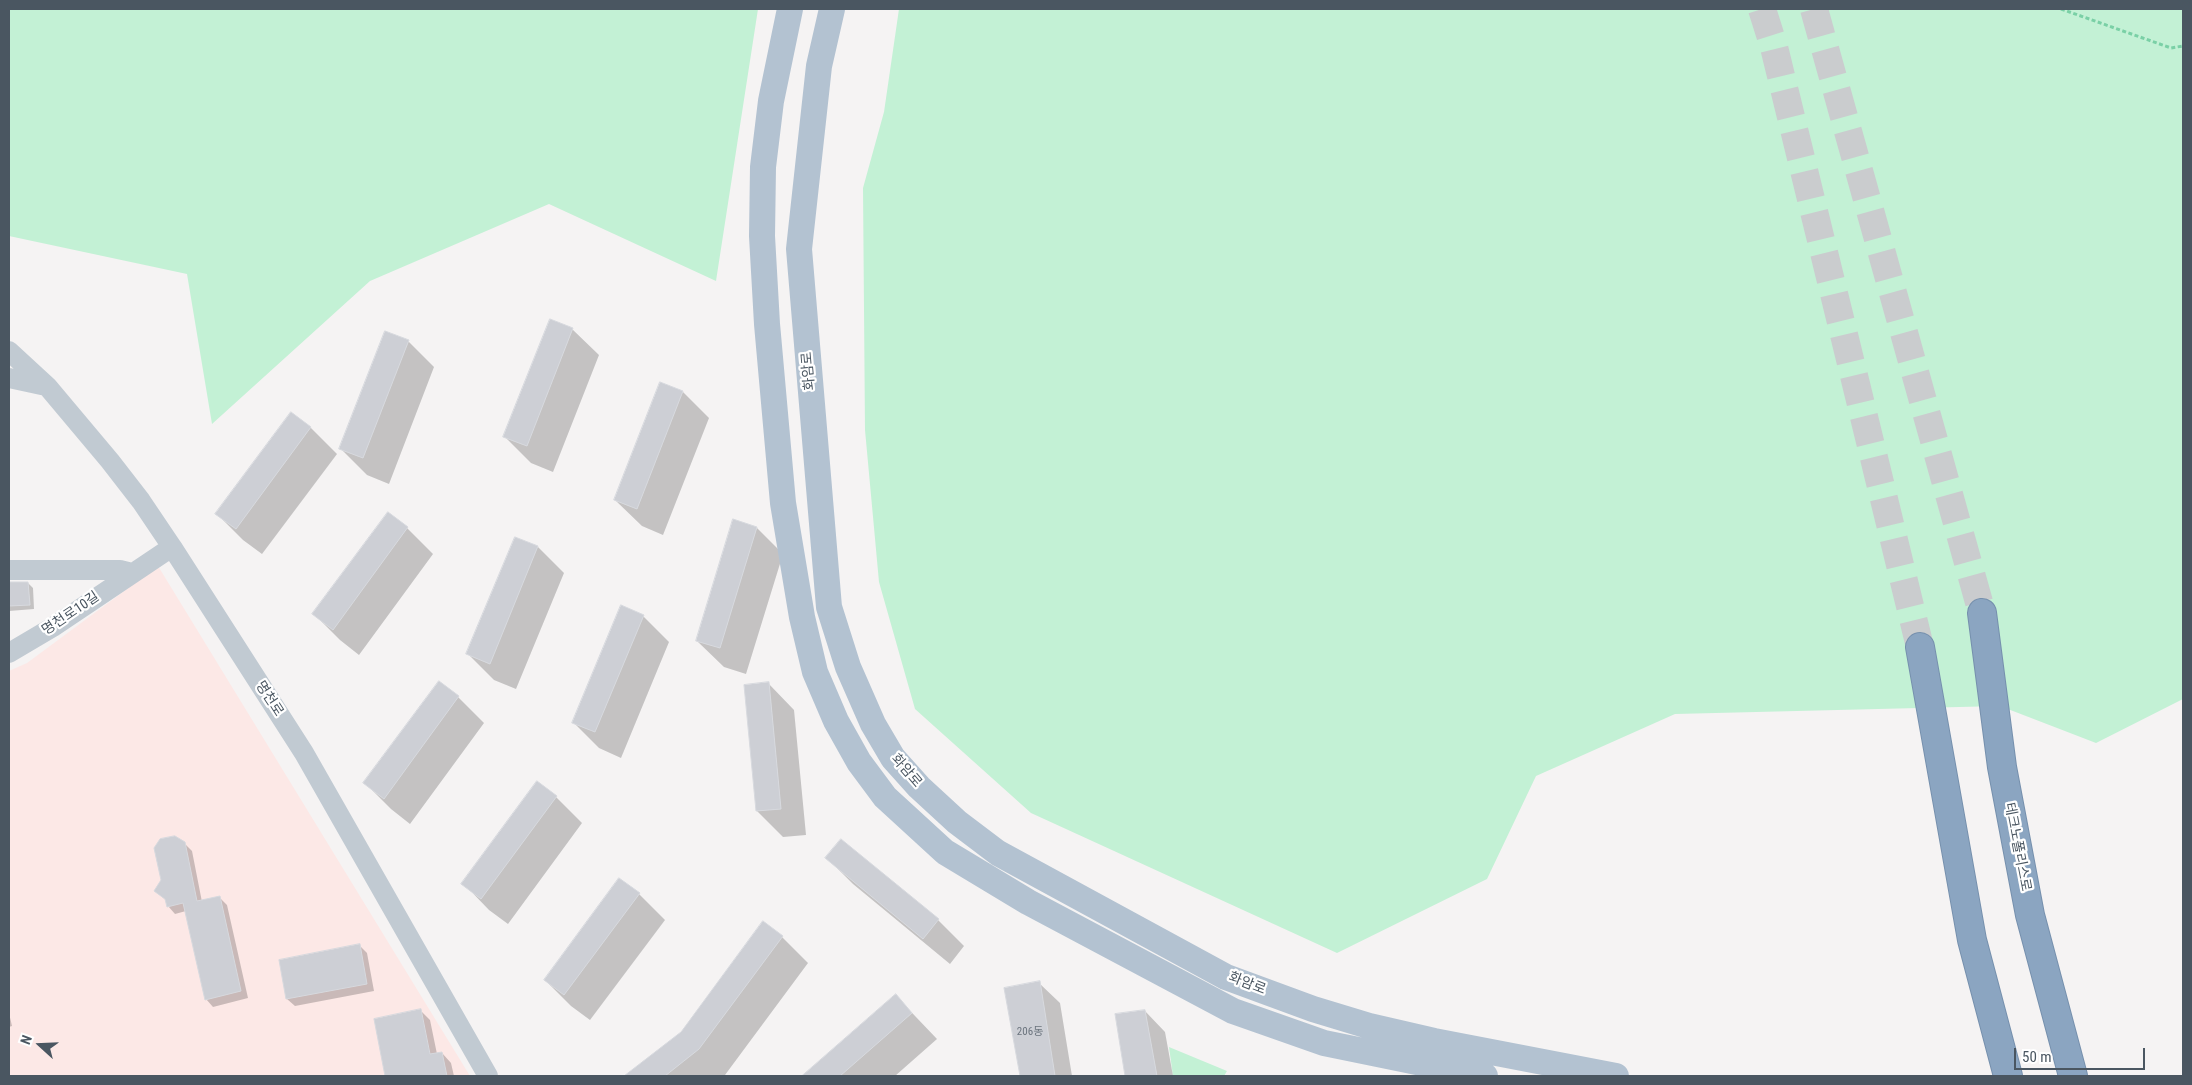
<!DOCTYPE html>
<meta charset="utf-8">
<style>
body{margin:0}
#map{position:relative;width:2192px;height:1085px;overflow:hidden;background:#f5f3f3;font-family:"Roboto Condensed",sans-serif}
canvas{display:block}
.frame{position:absolute;inset:0;border:10px solid #4a5661;pointer-events:none}
.north{position:absolute;left:15px;top:1020px;width:50px;height:50px;-webkit-text-stroke:4px #fff;paint-order:stroke;rotate:290deg;font-size:14px;font-weight:700;line-height:20px;text-align:center;color:#4a5661}
.north::after{content:'';display:block;margin:auto;width:18px;height:22px;background:#4a5661;clip-path:polygon(50% 0,100% 100%,50% 72%,0 100%)}
.scale{position:absolute;left:2014px;top:1048px;width:131px;height:22px;box-sizing:border-box;border:2px solid #4a5661;border-top:0;padding-left:6px;font-size:15px;line-height:18px;white-space:nowrap;color:#4a5661;-webkit-text-stroke:4px #fff;paint-order:stroke}
</style>
<div id="map">
<canvas width="2192" height="1085"></canvas>
<div class="frame"></div>
<div class="north">N</div>
<div class="scale">50 m</div>
</div>
<script>
const g = document.querySelector('canvas').getContext('2d');
g.lineJoin = 'round';
function fill(path, color) { g.fillStyle = color; g.fill(path, 'evenodd'); }
function stroke(path, color, width, dash) { g.strokeStyle = color; g.lineWidth = width; g.lineCap = dash ? 'butt' : 'round'; g.setLineDash(dash || []); g.stroke(path); }
function write(font, color, halo, rows, align = 'center') {
  g.font = font + ' "Roboto Condensed","Noto Sans KR",sans-serif'; g.lineWidth = 4.5; g.setLineDash([]); g.textBaseline = 'middle'; g.strokeStyle = halo; g.fillStyle = color; for (const [text, x, y, turn = 0] of rows) {
    g.save(); g.translate(x, y); g.rotate((+turn || 0) * Math.PI / 180); g.textAlign = isNaN(turn) ? turn : align; if (halo) g.strokeText(text, 0, 0); g.fillText(text, 0, 0); g.restore();
  }
}
fill(new Path2D(`
 M158 566 470 1076H9V671L27 663Z`), '#fce8e6');
fill(new Path2D(`
 M9 9H758L716 281 549 204 370 281 212 424 187 274 9 236Z
 M899 9H2183V699L2096 743 2000 706 1675 714 1536 776 1487 879 1337 953 1031 813 915 709 879 582 865 430 863 188 884 112Z
 M1169 1047 1227 1071 1224 1076H1173Z`), '#c3f1d5');
fill(new Path2D(`
 M572 329 599 355 553 472 531 463 505 437Z
 M408 341 434 367 389 484 367 475 341 449Z
 M661 383 683 392 709 418 663 535 642 526 615 500Z
 M291 413 311 428 337 454 262 554 243 540 217 514Z
 M388 514 407 528 433 554 359 655 340 640 314 614Z
 M757 528 783 554 746 674 724 667 697 641Z
 M516 538 538 547 564 573 516 689 494 680 468 654Z
 M9 583H28L33 588 34 609 9 611Z
 M643 616 669 642 621 758 599 748 573 722Z
 M439 683 458 697 484 723 410 824 391 809 365 783Z
 M768 683 794 710 806 835 783 837 757 811Z
 M537 783 556 797 582 823 508 924 489 910 463 883Z
 M841 840 938 920 964 946 950 964 853 884 827 858Z
 M184 843 192 851 202 902 220 898 227 905 248 998 213 1007 206 999 186 911 175 914 168 906 167 901 155 891Z
 M639 894 665 920 590 1020 571 1006 545 980Z
 M763 923 782 937 808 963 725 1075 626 1076 681 1033Z
 M359 945 367 953 374 991 295 1006 287 999 280 961Z
 M1039 983 1060 1003 1072 1076H1021L1005 989Z
 M895 995 937 1039 895 1076H803Z
 M420 1010 430 1020 437 1054 442 1053 451 1063 454 1076H387L375 1020Z
 M1145 1011 1165 1032 1173 1076H1127L1116 1015Z
 M9 1013 12 1026 9 1027Z`), '#0003');
const building = new Path2D(`
 M550 319 573 328 527 446 503 437Z
 M385 331 409 340 363 458 339 449Z
 M660 382 683 391 637 509 614 500Z
 M291 412 311 427 236 529 215 514Z
 M388 512 408 527 333 630 312 614Z
 M733 519 757 527 720 648 696 641Z
 M515 537 538 546 490 664 466 654Z
 M9 582H28L30 605 9 606Z
 M621 605 644 615 595 732 572 723Z
 M439 681 459 696 384 799 363 783Z
 M769 682 781 809 756 811 744 685Z
 M537 781 557 796 481 899 461 884Z
 M175 836 185 842 197 901 220 896 241 991 205 1000 183 903 167 907 165 899 154 891 161 880 154 848 160 839Z
 M841 839 939 919 923 939 825 858Z
 M619 878 640 893 564 995 544 980Z
 M763 921 783 936 699 1049 665 1076H624L681 1032Z
 M360 944 367 984 286 999 279 960Z
 M1040 981 1055 1076H1020L1004 988Z
 M896 994 912 1013 840 1076H802Z
 M421 1009 430 1054 442 1052 447 1076H385L374 1019Z
 M1145 1010 1157 1076H1125L1115 1014Z`);
fill(building, '#cdcfd5');
stroke(building, '#d7d9de', 1);
stroke(new Path2D(`
 M1762 9 1774 47 1920 647
 M1814 9 1982 613`), '#caccce', 28, [28, 14]);
const highway = new Path2D(`
 M1982 613 2002 767 2030 915 2073 1076
 M1920 647 1972 940 2008 1076`);
stroke(highway, '#7690ad', 30);
stroke(new Path2D(`
 M2061 9 2171 48 2183 46`), '#7ad0a6', 3, [4, 2.5]);
stroke(new Path2D(`
 M9 351 47 386 110 461 141 501 172 547 304 753 488 1076
 M9 378 46 386
 M9 570H120L132 573
 M9 653 53 627 172 547`), '#c1cad2', 20);
stroke(new Path2D(`
 M790 9 771 101 763 167 762 236 767 324 783 503 802 617 815 672 836 721 859 762 885 797 945 852 1028 902 1233 1011 1324 1043 1485 1076
 M832 9 819 66 799 249 829 607 848 667 873 724 893 758 919 787 957 822 998 853 1226 977 1313 1009 1369 1026 1434 1041 1616 1076`), '#b3c2d1', 26);
stroke(highway, '#8ba5c1', 28);
write('11px', '#6b747e', null, [
 ["206동",1030,1032]
]);
write('14px', '#4a5661', '#fff', [
 ["화암로",809,371,-95],
 ["명천로10길",71,614,-34],
 ["명천로",269,699,57],
 ["화암로",906,771,49],
 ["테크노폴리스로",2017,847,79],
 ["화암로",1247,984,21]
]);
</script>
